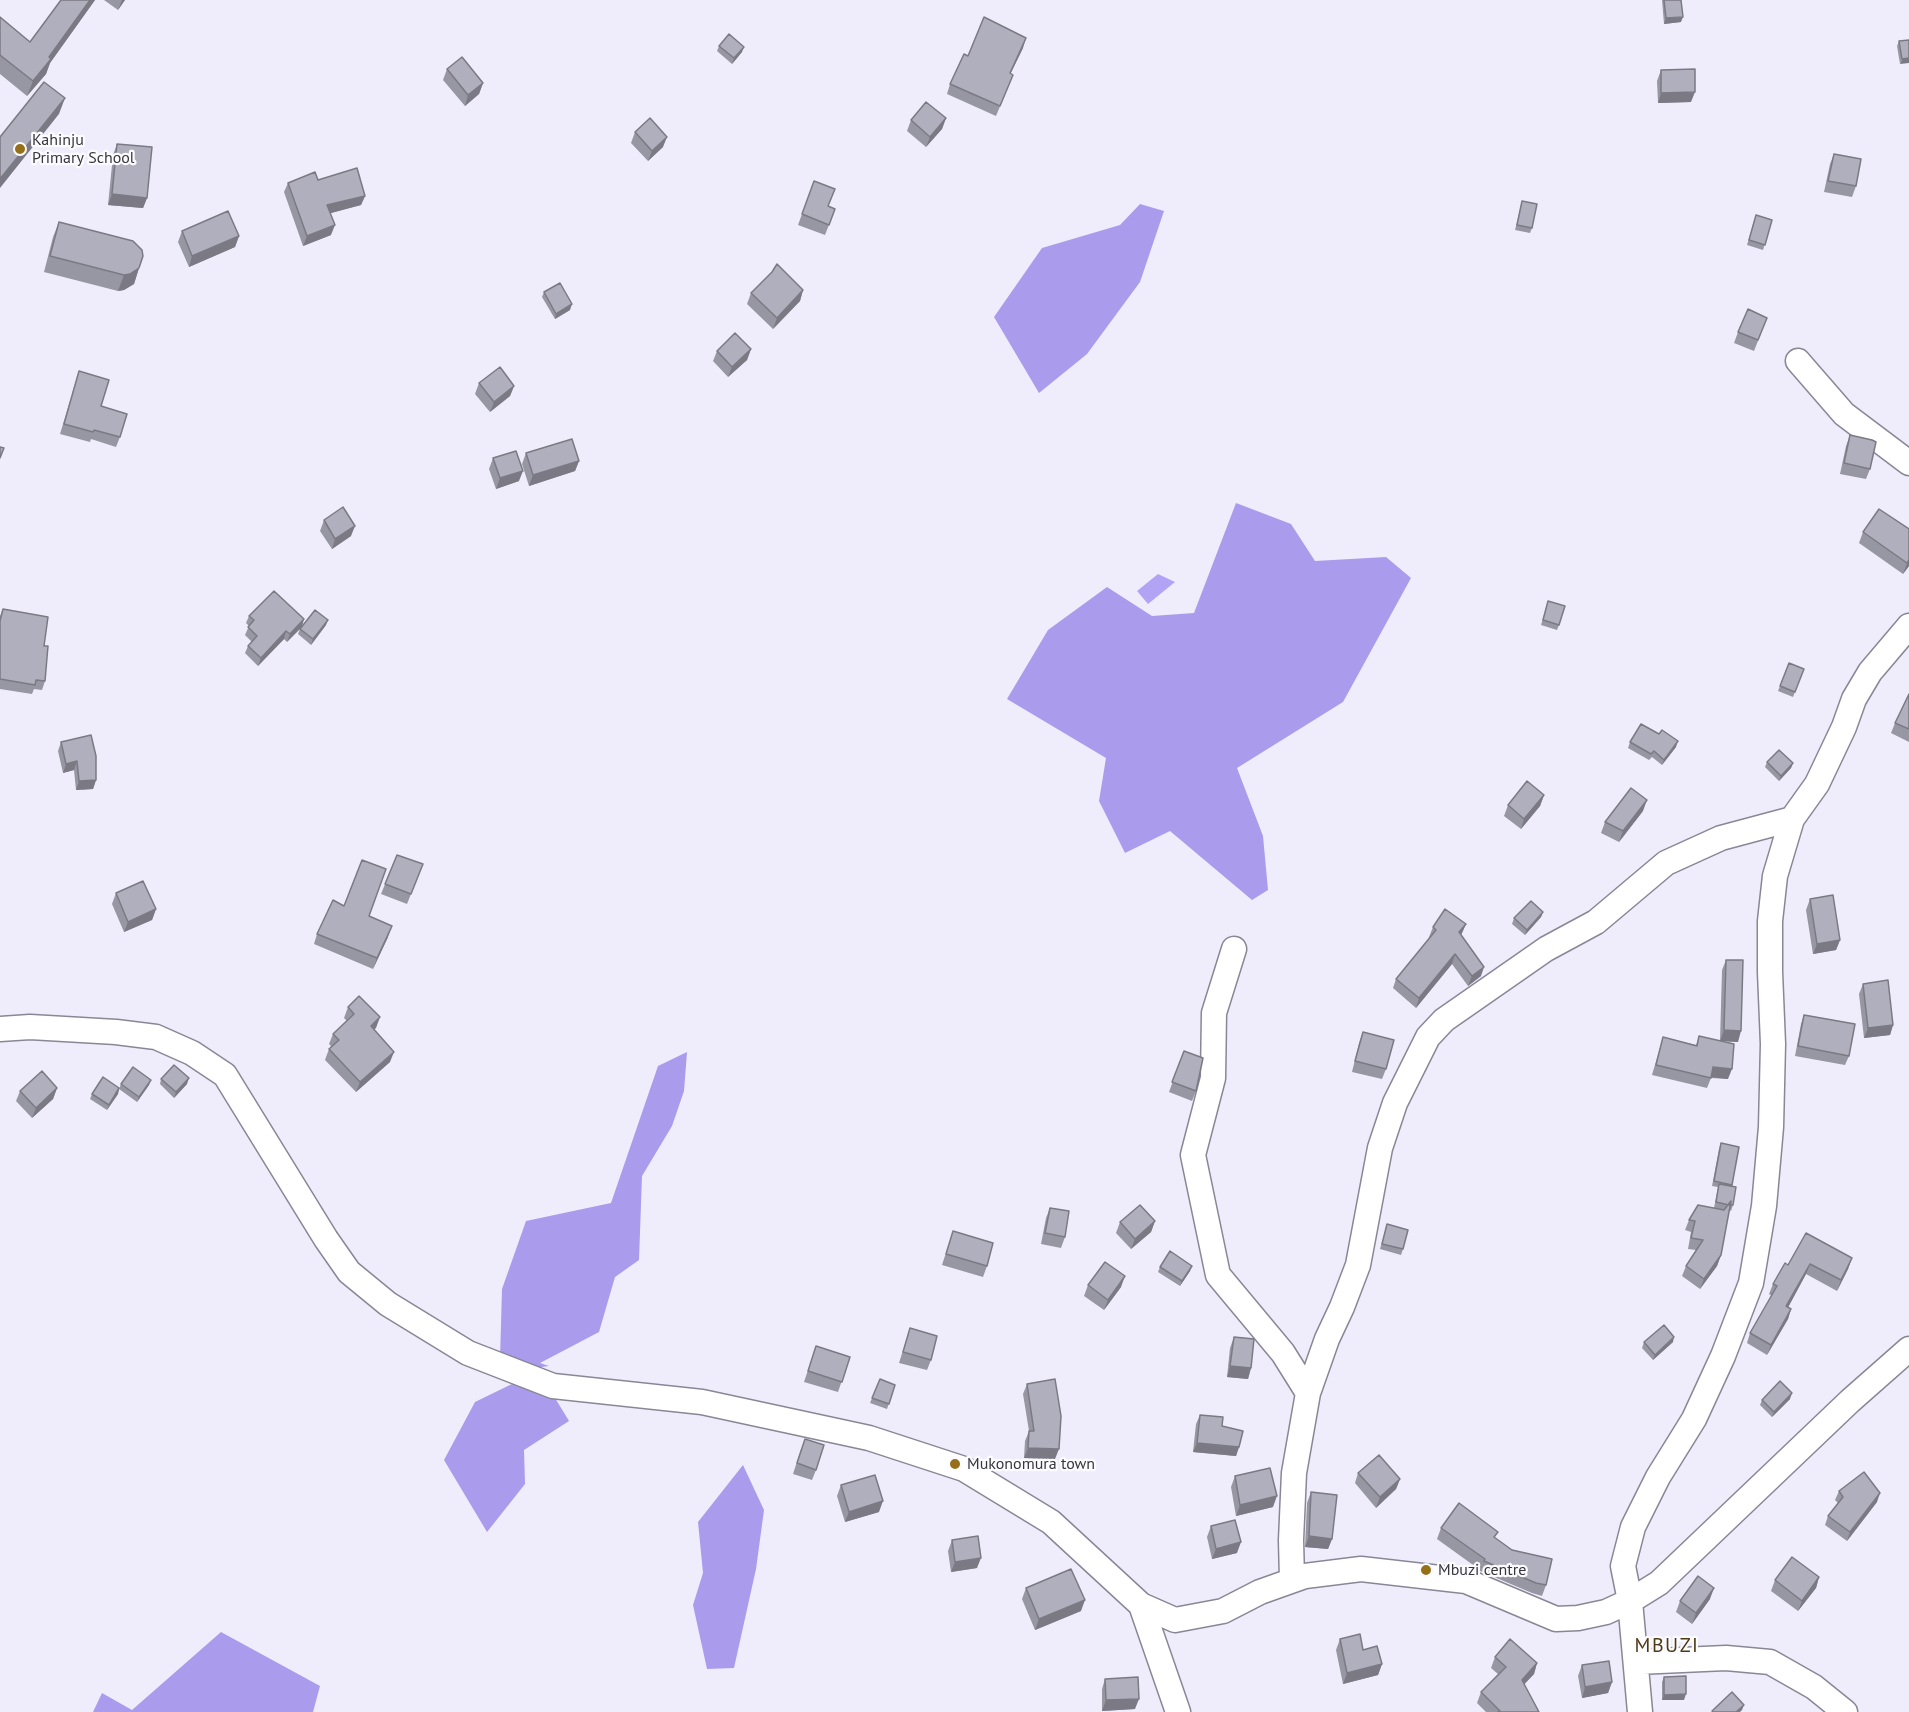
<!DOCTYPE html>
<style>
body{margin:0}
canvas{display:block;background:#efedfc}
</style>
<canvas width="1909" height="1712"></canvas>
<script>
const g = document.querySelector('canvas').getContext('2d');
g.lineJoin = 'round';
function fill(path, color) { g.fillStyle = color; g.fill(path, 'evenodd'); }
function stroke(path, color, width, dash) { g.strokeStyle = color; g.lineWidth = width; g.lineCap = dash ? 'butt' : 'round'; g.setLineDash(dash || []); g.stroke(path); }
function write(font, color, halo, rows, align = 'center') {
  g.font = font + ' "PT Sans",sans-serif'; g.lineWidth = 4.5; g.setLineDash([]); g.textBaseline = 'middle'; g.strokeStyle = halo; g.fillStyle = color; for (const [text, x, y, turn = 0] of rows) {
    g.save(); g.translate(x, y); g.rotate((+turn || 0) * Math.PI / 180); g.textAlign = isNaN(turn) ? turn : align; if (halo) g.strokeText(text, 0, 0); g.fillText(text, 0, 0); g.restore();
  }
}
fill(new Path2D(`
 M1140 204 1164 211 1140 282 1087 354 1039 393 994 317 1042 248 1120 225Z
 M1236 503 1291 524 1315 561 1386 557 1411 578 1343 702 1237 768 1263 836 1268 890 1252 900 1170 831 1125 853 1099 801 1106 758 1007 699 1048 630 1107 587 1152 616 1194 613Z
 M687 1052 684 1091 672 1126 642 1176 639 1260 615 1277 599 1332 540 1363 549 1366 526 1369 500 1359 502 1289 526 1221 611 1203 658 1066Z
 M514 1383 555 1398 569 1421 524 1450 525 1484 487 1532 444 1460 475 1402Z
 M743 1465 764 1510 756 1569 734 1668 707 1669 693 1605 703 1573 698 1522Z
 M221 1632 320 1686 313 1712H93L102 1693 132 1710Z`), '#aa9bec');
fill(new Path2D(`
 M1158 574 1175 582 1148 604 1137 591Z`), '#b2a3f5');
const minor = new Path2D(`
 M1798 361 1844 414 1909 463
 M1234 949 1214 1013 1213 1078 1193 1155 1218 1275 1283 1353 1308 1393
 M0 1029 30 1027 116 1032 156 1037 192 1053 225 1075 326 1239 349 1272 388 1304 468 1353 553 1386 702 1402 869 1438 964 1469 1051 1522 1141 1605 1175 1620 1223 1611 1260 1592 1305 1576 1361 1569 1466 1581 1556 1619 1578 1618 1606 1612 1630 1601 1659 1583 1850 1401 1909 1349
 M1292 1580 1291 1540 1294 1473 1308 1393 1327 1339 1342 1307 1358 1265 1380 1148 1395 1103 1428 1037 1444 1020 1546 949 1596 922 1666 863 1721 838 1792 819
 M1141 1605 1178 1712
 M1637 1662 1726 1658 1770 1662 1814 1687 1845 1712
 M1640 1712 1630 1601 1623 1566 1633 1527 1658 1477 1694 1419 1723 1356 1751 1283 1764 1206 1771 1127 1773 1044 1770 972V921L1775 876 1792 819 1817 784 1844 727 1854 699 1870 672 1909 626`);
stroke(minor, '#898795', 27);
stroke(minor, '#fff', 24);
fill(new Path2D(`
 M61 0H95L50 63 46 74 27 96 0 74V17L30 42Z
 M104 0H125L118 10Z
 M1662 0H1681V22L1664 24Z
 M1909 40 1900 64 1897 46 1899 41Z
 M719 46 742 52 732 64 717 51Z
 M1023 48 1010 74 1013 75 996 116 947 94 950 84 968 56Z
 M447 69 483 83 479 94 465 106 443 80Z
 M1661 70 1691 102 1658 103 1657 81Z
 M946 118 942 129 926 147 907 131 911 120Z
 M635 132 663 147 648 161 631 143Z
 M117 144 147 198 143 208 108 205 113 155Z
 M1834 154 1856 186 1852 197 1824 192 1830 164Z
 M318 180 365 196 361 205 330 213 331 235 303 246 284 192 288 183Z
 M814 181 828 206 835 209 825 235 798 225Z
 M1522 201 1532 228 1530 233 1515 230Z
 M1772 220 1763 250 1747 245 1754 221Z
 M59 222 139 268 134 284 124 290 118 291 44 272 53 237Z
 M182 231 239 236 235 247 189 267 178 242Z
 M772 272 803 290 800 301 773 329 747 304 751 293Z
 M544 292 570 310 555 319 542 297Z
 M1763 328 1754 351 1734 343 1738 332Z
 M751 349 747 360 728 377 713 361 717 351Z
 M79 371 120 437 116 447 91 439 90 442 60 434Z
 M479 383 514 386 510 396 490 412 475 394Z
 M1850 435 1870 469 1866 479 1840 474 1846 446Z
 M526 453 579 461 575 471 529 486 522 464Z
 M493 458 519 481 496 489 489 469Z
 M324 520 351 536 332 549 320 531Z
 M1909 529V566L1903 574 1859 543 1863 532Z
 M1548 601 1559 625 1557 630 1541 625Z
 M3 609 44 646 45 681 42 690 34 689 32 694 0 689V616Z
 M249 616 304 619 287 642 284 639 258 666 245 653 248 646 252 642 245 635 249 626 246 623Z
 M326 625 311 645 298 634 300 629Z
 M1789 663 1804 669 1793 697 1778 691Z
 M1909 694V742L1891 733 1895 723Z
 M61 742 96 780 93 789 76 790 74 770 63 773 58 751Z
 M1630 742 1676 747 1662 765 1652 757 1649 760 1628 748Z
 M1767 762 1793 763 1791 768 1779 781 1765 767Z
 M1544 795 1540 806 1521 829 1504 816 1508 805Z
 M1643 811 1619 842 1601 833 1605 822Z
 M397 855 423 864 407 904 381 894Z
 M116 893 156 909 152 920 124 932 112 904Z
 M1810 899 1840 940 1836 950 1813 954 1806 910Z
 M1543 912 1541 917 1525 935 1512 924 1514 918Z
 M369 916 388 937 373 969 314 944 317 934Z
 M1466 924 1461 935 1481 976 1468 986 1452 964 1416 1008 1393 988 1396 979 1430 938 1429 937 1433 927Z
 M1726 960 1738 1042 1721 1041 1728 1079 1711 1078 1707 1088 1652 1075 1663 1037 1696 1045 1699 1036 1720 1041 1722 970Z
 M1863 984 1893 1025 1890 1035 1864 1038 1859 994Z
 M348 1007 380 1017 374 1029 390 1062 356 1092 325 1060 329 1049 332 1047 329 1044 333 1034 347 1021 344 1018Z
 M1804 1015 1849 1056 1845 1065 1795 1056 1801 1024Z
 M1363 1032 1386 1069 1382 1079 1352 1072 1359 1043Z
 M1184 1051 1196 1091 1192 1101 1169 1092Z
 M161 1079 187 1084 174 1098 160 1084Z
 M121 1084 149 1085 137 1102 119 1089Z
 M57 1088 53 1099 32 1118 16 1101 20 1091Z
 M119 1088 118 1094 107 1110 90 1099 92 1094Z
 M1721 1143 1739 1147 1731 1186 1733 1205 1731 1211 1729 1210 1721 1255 1717 1266 1700 1289 1682 1276 1686 1266 1696 1250 1688 1249 1691 1232 1685 1230 1689 1220 1725 1210 1714 1208 1718 1187 1712 1186 1719 1149Z
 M1050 1208 1065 1237 1061 1248 1041 1244 1046 1218Z
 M1155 1221 1151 1232 1131 1249 1116 1233 1120 1222Z
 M1387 1224 1403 1249 1401 1255 1380 1249Z
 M953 1231 987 1266 983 1277 942 1265Z
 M1852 1258 1848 1269 1837 1291 1806 1274 1788 1307 1791 1309 1788 1319 1767 1355 1747 1343 1750 1333 1772 1296 1769 1294 1773 1284 1788 1265Z
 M1160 1267 1190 1271 1180 1286 1158 1272Z
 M1088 1285 1121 1287 1104 1310 1084 1296Z
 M910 1328 931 1360 927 1370 899 1363Z
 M1234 1337 1251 1368 1248 1379 1227 1377 1230 1348Z
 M1644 1342H1673L1653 1360 1642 1348Z
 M816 1346 850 1357 838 1392 804 1382Z
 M880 1379 895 1385 887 1409 870 1403Z
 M1027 1384 1055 1459 1024 1458 1025 1441 1029 1431 1023 1394Z
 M1790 1399 1772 1417 1760 1405 1762 1400Z
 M1200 1415 1222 1426 1239 1447 1236 1456 1193 1452 1196 1424Z
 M801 1449 816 1470 812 1480 793 1474Z
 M1358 1473 1400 1479 1396 1489 1376 1508 1355 1483Z
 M1235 1476 1273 1507 1236 1516 1231 1487Z
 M841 1485 879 1512 845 1522 837 1496Z
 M1839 1491 1877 1502 1847 1541 1825 1525 1828 1516 1838 1503 1835 1500Z
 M1311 1492 1332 1539 1328 1549 1305 1547 1307 1503Z
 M1211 1526 1237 1553 1212 1559 1207 1537Z
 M1441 1528 1496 1538 1546 1585 1542 1596 1532 1593 1480 1571V1570L1437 1539Z
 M952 1540 977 1568 951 1572 948 1551Z
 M1819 1577 1816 1588 1798 1611 1771 1591 1775 1580Z
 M1026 1588 1081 1611 1035 1630 1022 1599Z
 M1710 1599 1692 1624 1676 1612 1680 1601Z
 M1340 1639 1382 1664 1378 1675 1343 1684 1336 1650Z
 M1495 1657 1537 1663 1534 1674 1524 1684 1539 1712H1486L1477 1703 1481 1692 1498 1674 1491 1668Z
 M1582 1665 1612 1682 1608 1693 1582 1698 1578 1676Z
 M1664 1677 1684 1700H1662V1682Z
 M1105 1679 1135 1709 1102 1711V1689Z`), '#9796a3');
fill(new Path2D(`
 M90 0H95L50 63 46 74 27 96 33 81 49 57Z
 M122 0H125L118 10Z
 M1683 17 1681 22 1664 24 1666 18Z
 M1026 38 1023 48 1006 83 1010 73Z
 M744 47 742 52 732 64 734 58Z
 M1909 58V63L1900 64 1902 59Z
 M483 83 479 94 465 106 468 95Z
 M1695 92 1691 102 1658 103 1661 93Z
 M65 98 59 114 0 188V179Z
 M946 118 942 129 926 147 930 137Z
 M667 137 663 147 648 161 652 151Z
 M112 194 147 198 143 208 108 205Z
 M365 196 361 205 324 215 327 205Z
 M335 225 331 235 303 246 307 236Z
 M239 236 235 247 189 267 192 256Z
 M139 268 134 284 124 290 118 291 124 275Z
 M803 290 800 301 773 329 777 318Z
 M572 304 570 310 555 319 556 314Z
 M751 349 747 360 728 377 732 367Z
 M514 386 510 396 490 412 494 402Z
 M579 461 575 471 529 486 533 475Z
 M523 471 519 481 496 489 500 478Z
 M355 526 351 536 332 549 335 539Z
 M1909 560V566L1903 574 1907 563Z
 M304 619 302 627 287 642 290 634Z
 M328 620 326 625 311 645 313 639Z
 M286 631 284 639 258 666 261 658Z
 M1678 741 1676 747 1662 765 1664 760Z
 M77 761 74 770 63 773 66 764Z
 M1793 763 1791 768 1779 781 1781 776Z
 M96 780 93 789 76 790 79 781Z
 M1544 795 1540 806 1521 829 1524 819Z
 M1647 800 1643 811 1619 842 1623 831Z
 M156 909 152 920 124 932 128 922Z
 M1543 912 1541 917 1525 935 1527 930Z
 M1466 924 1462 933 1456 942 1459 932Z
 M392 926 388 937 373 969 377 958Z
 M1840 940 1836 950 1813 954 1817 944Z
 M1455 954 1452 964 1416 1008 1419 998Z
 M1484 967 1481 976 1468 986 1472 976Z
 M380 1017 376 1028 367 1036 371 1026Z
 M1893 1025 1890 1035 1864 1038 1868 1028Z
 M1724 1030 1741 1031 1738 1042 1720 1041Z
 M394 1052 390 1062 356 1092 360 1082Z
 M1713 1067 1732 1069 1728 1079 1709 1077Z
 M189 1078 187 1084 174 1098 176 1092Z
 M151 1080 149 1085 137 1102 139 1097Z
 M57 1088 53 1099 32 1118 36 1108Z
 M119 1088 118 1094 107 1110 109 1105Z
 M1155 1221 1151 1232 1131 1249 1135 1239Z
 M1721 1255 1717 1266 1700 1289 1704 1279Z
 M1852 1258 1848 1269 1837 1291 1841 1280Z
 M1810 1264 1806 1274 1783 1317 1786 1306Z
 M1192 1266 1190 1271 1180 1286 1182 1281Z
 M1125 1276 1121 1287 1104 1310 1108 1300Z
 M1791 1309 1788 1319 1767 1355 1771 1345Z
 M1674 1337 1673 1342 1653 1360 1655 1355Z
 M1230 1366 1251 1368 1248 1379 1227 1377Z
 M1792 1393 1790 1399 1772 1417 1774 1412Z
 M1197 1443 1239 1447 1236 1456 1193 1452Z
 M1028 1448 1059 1449 1055 1459 1024 1458Z
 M1400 1479 1396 1489 1376 1508 1380 1497Z
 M1880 1493 1877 1502 1847 1541 1850 1532Z
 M1277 1496 1273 1507 1236 1516 1240 1505Z
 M883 1501 879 1512 845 1522 849 1512Z
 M1309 1536 1332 1539 1328 1549 1305 1547Z
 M1241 1542 1237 1553 1212 1559 1216 1549Z
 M981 1558 977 1568 951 1572 955 1562Z
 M1819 1577 1816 1588 1798 1611 1802 1601Z
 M1714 1588 1710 1599 1692 1624 1696 1613Z
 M1085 1600 1081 1611 1035 1630 1039 1619Z
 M1537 1663 1534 1674 1518 1691 1522 1680Z
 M1382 1664 1378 1675 1343 1684 1347 1673Z
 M1612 1682 1608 1693 1582 1698 1585 1687Z
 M1686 1694 1684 1700H1662L1664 1695Z
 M1139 1699 1135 1709 1102 1711 1106 1700Z
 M1744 1705 1742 1710 1740 1712H1736Z`), '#7b7a84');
const building = new Path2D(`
 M61 0H90L49 57 51 59 33 81 0 55V17L30 42Z
 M1664 0H1681L1683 17 1666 18Z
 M984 17 1026 38 1010 73 1013 75 1000 106 950 84 964 54 968 56Z
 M729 34 744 47 734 58 719 46Z
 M1909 40V58L1902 59 1899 41Z
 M462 57 483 83 468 95 447 69Z
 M1695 69V92L1661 93V70Z
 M44 82 65 98 0 179V137Z
 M926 102 946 118 930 137 911 120Z
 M650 118 667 137 652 151 635 132Z
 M117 144 152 147 147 198 112 194Z
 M1834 154 1861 159 1856 186 1828 181Z
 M357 168 365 196 327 205 335 225 307 236 288 183 315 172 318 180Z
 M814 181 835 189 828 206 835 209 829 225 802 214Z
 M1522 201 1537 204 1532 228 1517 225Z
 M228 211 239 236 192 256 182 231Z
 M1756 215 1772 220 1765 245 1749 240Z
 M59 222 133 241 142 250 143 256 139 268 130 274 124 275 50 256Z
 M777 264 803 290 777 318 751 293 772 272Z
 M560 283 572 304 556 314 544 292Z
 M1748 309 1767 318 1758 340 1738 332Z
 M735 333 751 349 732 367 717 351Z
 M500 367 514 386 494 402 479 383Z
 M79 371 109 380 101 406 127 414 120 437 94 430 93 432 64 424Z
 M1850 435 1872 440 1876 442 1870 469 1844 463Z
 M572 439 579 461 533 475 526 453Z
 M0 447 4 448 0 458Z
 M516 451 523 471 500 478 493 458Z
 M343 507 355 526 335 539 324 520Z
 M1879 509 1909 529V560L1907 563 1863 532Z
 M274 591 304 619 290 634 286 631 261 658 248 646 257 636 248 627 254 620 249 616Z
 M1548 601 1565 606 1559 625 1543 620Z
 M3 609 48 617 44 646H48L45 681 36 680 35 685 0 679V621Z
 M315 610 328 620 313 639 300 629Z
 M1789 663 1804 669 1795 692 1780 686Z
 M1909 694V729L1895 723Z
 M1641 724 1659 734 1662 730 1678 741 1664 760 1654 751 1651 754 1630 742Z
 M91 735 96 756V780L79 781 77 761 66 764 61 742Z
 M1779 750 1793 763 1781 776 1767 762Z
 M1527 781 1544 795 1524 819 1508 805Z
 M1631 788 1647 800 1623 831 1605 822Z
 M397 855 423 864 411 894 385 884Z
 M362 860 386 869 369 916 392 926 377 958 317 934 333 900 344 906Z
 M143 881 156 909 128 922 116 893Z
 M1833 895 1840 940 1817 944 1810 899Z
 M1531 901 1543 912 1527 930 1514 918Z
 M1445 909 1466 924 1459 932 1484 967 1472 976 1455 954 1419 998 1396 979 1436 930 1433 927Z
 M1726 960H1743L1741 1031 1724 1030Z
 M1888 980 1893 1025 1868 1028 1863 984Z
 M359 996 380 1017 371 1026 394 1052 360 1082 329 1049 339 1040 333 1034 354 1014 348 1007Z
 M1804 1015 1855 1024 1849 1056 1798 1046Z
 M1363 1032 1394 1040 1386 1069 1355 1061Z
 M1699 1036 1734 1044 1732 1069 1713 1067 1711 1078 1656 1065 1663 1037 1697 1046Z
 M1184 1051 1203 1058 1196 1091 1172 1082Z
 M174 1065 189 1078 176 1092 161 1079Z
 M133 1067 151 1080 139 1097 121 1084Z
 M42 1071 57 1088 36 1108 20 1091Z
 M103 1077 119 1088 109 1105 92 1094Z
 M1721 1143 1739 1147 1732 1185 1714 1181Z
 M1719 1184 1736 1187 1733 1205H1730L1731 1201 1729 1205 1716 1202Z
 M1731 1201 1721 1255 1704 1279 1686 1266 1703 1240 1691 1238 1695 1221 1689 1220 1698 1205 1724 1210Z
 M1140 1205 1155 1221 1135 1239 1120 1222Z
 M1050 1208 1069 1211 1065 1237 1045 1233Z
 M1387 1224 1408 1230 1403 1249 1382 1244Z
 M953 1231 993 1243 987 1266 946 1254Z
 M1806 1233 1852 1258 1841 1280 1810 1264 1786 1306 1791 1309 1771 1345 1750 1333 1777 1286 1773 1284 1785 1263 1788 1265Z
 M1170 1251 1192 1266 1182 1281 1160 1267Z
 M1105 1262 1125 1276 1108 1300 1088 1285Z
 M1664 1325 1674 1337 1655 1355 1644 1342Z
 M910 1328 937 1336 931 1360 903 1352Z
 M1234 1337 1254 1339 1251 1368 1230 1366Z
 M816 1346 850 1357 842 1382 808 1371Z
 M880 1379 895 1385 889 1404 872 1398Z
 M1055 1379 1061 1416 1059 1449 1028 1448 1029 1431H1034L1027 1384Z
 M1780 1381 1792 1393 1774 1412 1762 1400Z
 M1200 1415 1223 1417 1222 1426 1243 1431 1239 1447 1197 1443Z
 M805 1439 824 1445 816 1470 797 1463Z
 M1379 1455 1400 1479 1380 1497 1358 1473Z
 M1270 1468 1277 1496 1240 1505 1235 1476Z
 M1864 1472 1880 1493 1850 1532 1828 1516 1843 1497 1839 1491Z
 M875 1475 883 1501 849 1512 841 1485Z
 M1311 1492 1337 1495 1332 1539 1309 1536Z
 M1459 1503 1498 1532 1494 1537 1512 1550 1552 1559 1546 1585 1536 1583 1484 1561 1485 1559 1441 1528Z
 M1235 1520 1241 1542 1216 1549 1211 1526Z
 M978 1536 981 1558 955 1562 952 1540Z
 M1792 1557 1819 1577 1802 1601 1775 1580Z
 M1071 1569 1085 1600 1039 1619 1026 1588Z
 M1698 1576 1714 1588 1696 1613 1680 1601Z
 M1360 1634 1363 1650 1377 1646 1382 1664 1347 1673 1340 1639Z
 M1510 1639 1537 1663 1522 1680 1539 1712H1498L1500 1711 1481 1692 1506 1667 1495 1657Z
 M1609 1661 1612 1682 1585 1687 1582 1665Z
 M1686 1676V1694L1664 1695V1677Z
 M1138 1677 1139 1699 1106 1700 1105 1679Z
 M1732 1692 1744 1705 1736 1712H1713L1712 1711Z`);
fill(building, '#b0afbd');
stroke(building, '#7b7a84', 1.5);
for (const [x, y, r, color] of [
 [20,149,6,"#957019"],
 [955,1464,6,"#957019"],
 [1426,1570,6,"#957019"]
]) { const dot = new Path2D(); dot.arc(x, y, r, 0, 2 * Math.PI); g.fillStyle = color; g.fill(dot); stroke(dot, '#fcfcff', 2); }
write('16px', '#37363c', '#fcfcff', [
 ["Kahinju",32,140],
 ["Primary School",32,158],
 ["Mukonomura town",967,1464],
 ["Mbuzi centre",1438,1570]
], 'left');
g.letterSpacing = '1.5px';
write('20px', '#4c3a14', '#fcfcff', [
 ["MBUZI",1667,1646]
]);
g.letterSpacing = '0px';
</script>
